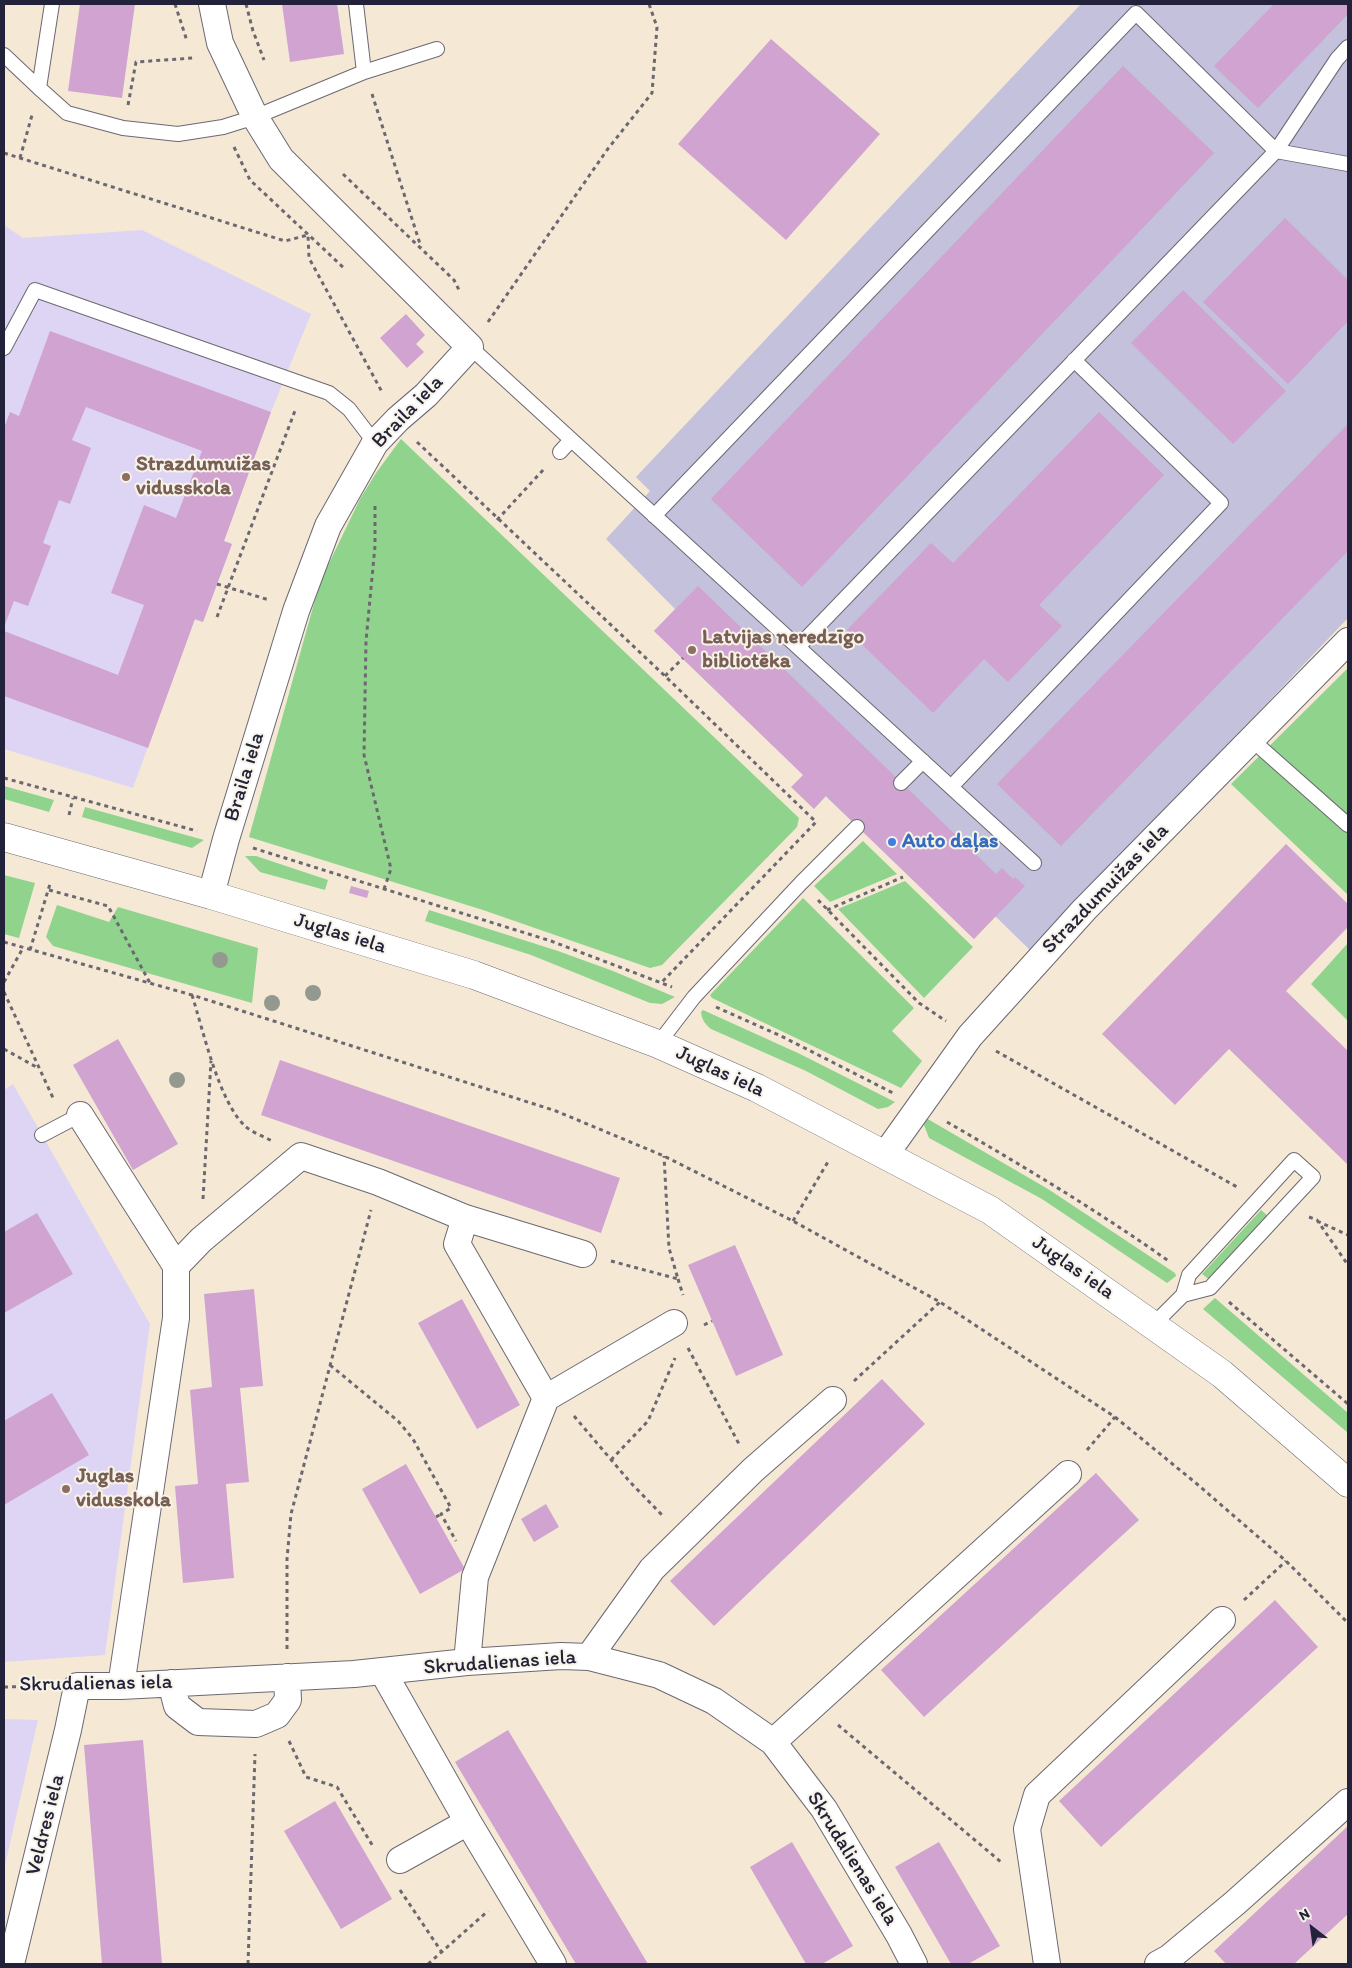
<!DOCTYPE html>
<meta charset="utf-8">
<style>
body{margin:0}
#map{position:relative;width:1352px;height:1968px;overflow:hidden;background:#f5e9d5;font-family:Itim,sans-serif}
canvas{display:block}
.frame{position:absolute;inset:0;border:5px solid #22223b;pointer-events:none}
.north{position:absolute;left:1287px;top:1903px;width:50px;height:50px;-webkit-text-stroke:4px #f7f3e8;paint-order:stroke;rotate:330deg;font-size:14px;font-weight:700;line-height:20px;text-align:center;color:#22223b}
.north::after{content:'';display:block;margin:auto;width:18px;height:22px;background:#22223b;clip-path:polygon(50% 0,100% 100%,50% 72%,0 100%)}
</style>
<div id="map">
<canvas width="1352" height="1968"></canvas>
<div class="frame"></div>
<div class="north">N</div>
</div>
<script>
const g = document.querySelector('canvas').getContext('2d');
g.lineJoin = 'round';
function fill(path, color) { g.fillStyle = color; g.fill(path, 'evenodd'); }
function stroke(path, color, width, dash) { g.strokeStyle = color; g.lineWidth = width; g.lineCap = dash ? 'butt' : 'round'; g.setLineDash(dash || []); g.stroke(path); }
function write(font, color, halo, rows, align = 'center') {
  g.font = font + ' Itim,sans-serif'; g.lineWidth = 4; g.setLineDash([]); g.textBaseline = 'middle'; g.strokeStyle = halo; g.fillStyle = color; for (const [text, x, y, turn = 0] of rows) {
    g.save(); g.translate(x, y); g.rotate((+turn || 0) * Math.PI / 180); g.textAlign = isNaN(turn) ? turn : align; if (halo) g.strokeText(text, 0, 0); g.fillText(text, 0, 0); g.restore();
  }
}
fill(new Path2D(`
 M4 225 23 238 142 230 311 314 271 412 224 541 232 544 203 622 194 620 133 788 4 749Z
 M13 1084 150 1324 105 1655 4 1662V1090Z
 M4 1719 38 1720 4 1870Z`), '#ded5f5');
fill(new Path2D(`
 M1081 4H1348V618L1031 951 995 916 974 939 654 631 675 609 606 539 650 491 636 477Z`), '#c3c1db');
fill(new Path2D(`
 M401 439 799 818 797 827 662 965 650 968 483 910 249 837 320 582 360 499 376 473Z
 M1348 668V895L1231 784Z
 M4 786 54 800 49 812 4 799Z
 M85 807 204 840 192 848 82 817Z
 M863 841 897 874 830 902 814 886Z
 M245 856H256L328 880 325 890 260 872Z
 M4 875 35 883 19 938 4 934Z
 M905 881 973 947 924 998 838 909Z
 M803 898 914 1008 892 1031 922 1061 901 1088 712 998 710 995Z
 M57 905 109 922 118 907 258 948 252 1003 53 946 46 937Z
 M429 910 558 951 613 971 675 997 662 1004 650 1003 531 955 425 921Z
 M1348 943V1021L1311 984Z
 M703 1010 800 1054 895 1102 888 1107 878 1109 806 1071 711 1029C705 1024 702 1020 701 1012Z
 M926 1118 1048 1189 1175 1273 1176 1276 1167 1283 1042 1199 929 1138 924 1125Z
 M1261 1210 1268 1216 1210 1280 1202 1274Z
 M1215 1298 1348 1413V1433L1203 1309Z`), '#8fd38c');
fill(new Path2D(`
 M80 4H135L122 98 68 91Z
 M282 4H337L344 54 290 62Z
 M1274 4H1348V14L1258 108 1214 66Z
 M771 39 880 134 786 240 678 144Z
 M1123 66 1214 153 802 587 711 499Z
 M1285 218 1348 280V321L1288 384 1203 302Z
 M1183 290 1286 391 1233 444 1131 343Z
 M406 314 425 335 416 344 424 352 407 368 380 338Z
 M50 331 271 412 224 541 232 544 203 622 195 619 148 748 4 696V631L118 675 144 605 111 593 144 505 176 518 202 451 86 407 72 440 91 448 70 504 59 500 43 543 51 546 28 606 14 601 4 627V428L10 412 19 416Z
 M1099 412 1164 475 1039 605 1062 626 1008 682 984 659 933 713 847 630 931 543 953 563Z
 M1348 424V551L1061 846 997 784Z
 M698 586 996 874 1002 868 1013 879 1015 877 1025 886 974 939 826 796 814 809 791 787 803 775 654 631Z
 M1286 844 1348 904V927L1286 991 1348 1051V1165L1229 1049 1175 1105 1102 1034Z
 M351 886 369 891 367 898 349 893Z
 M118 1039 178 1144 133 1170 73 1065Z
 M280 1060 620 1178 601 1233 261 1115Z
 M37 1213 73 1274 4 1313V1232Z
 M735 1245 783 1355 736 1376 688 1265Z
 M254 1289 263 1386 240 1388 249 1482 226 1484 234 1578 183 1583 175 1486 198 1484 190 1390 212 1387 204 1294Z
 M462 1299 520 1405 477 1429 418 1323Z
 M882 1379 925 1424 714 1626 670 1581Z
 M52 1393 89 1455 4 1505V1421Z
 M406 1464 465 1569 420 1594 362 1489Z
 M1096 1473 1139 1520 924 1717 881 1670Z
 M546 1504 559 1527 534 1542 521 1519Z
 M1275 1600 1318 1647 1101 1847 1059 1801Z
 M508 1730 648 1964H576L455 1762Z
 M143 1740 162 1964H102L84 1745Z
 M335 1801 392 1899 341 1929 284 1831Z
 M1348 1826V1914L1294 1964H1226L1214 1951Z
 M792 1842 853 1946 822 1964H806L750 1867Z
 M939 1842 1000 1946 968 1964H951L895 1867Z`), '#d0a3d1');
const service = new Path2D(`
 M1348 47 1337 59 1276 151 1348 164
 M4 55 39 88 52 4
 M364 72 437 49
 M39 88 67 113 123 128 178 134 223 127 255 117 364 72 356 4
 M470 347 1034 863
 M4 348 35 290 329 393 349 409 375 443
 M560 452 571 440
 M654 516 1136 13 1276 151 798 647
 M1252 740 1348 825
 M901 783 923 761
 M951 787 1221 503 1074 360
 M658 1044 694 997 801 883 857 827
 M42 1135 80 1115
 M1154 1324 1183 1295 1189 1275 1294 1160 1313 1177 1210 1288 1183 1295`);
const minor = new Path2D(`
 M211 895 226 839 296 611 328 526 375 443 398 419 426 395 470 347 281 159 255 117 220 43 212 4
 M80 1115 176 1266V1318L121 1686
 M885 1155 970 1036 1084 910 1348 641
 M465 1218 457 1244 546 1398
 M176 1266 201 1240 301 1156 378 1182 465 1218 583 1254
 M589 1657 652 1569 753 1470 833 1400
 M467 1662 475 1577 546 1398 674 1323
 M383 1672 468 1822 553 1964
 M171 1683 177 1706 198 1722 256 1724 277 1715 288 1700 287 1677
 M773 1742 1068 1474
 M400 1860 468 1822
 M11 1964 68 1730 77 1686H121L354 1674 467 1662 561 1656 589 1657 659 1675 714 1701 773 1742 824 1809 899 1935 914 1964
 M1047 1964 1027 1829 1037 1795 1222 1620
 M1158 1964 1169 1958 1235 1903 1348 1802`);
const primary = new Path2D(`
 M4 837 211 895 474 975 658 1044 757 1088 990 1210 1222 1374 1348 1483`);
stroke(service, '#6c6871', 16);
stroke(minor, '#6c6871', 28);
stroke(primary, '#6c6871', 29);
stroke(new Path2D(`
 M175 4 187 41
 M246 4 253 31 264 60
 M372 94 421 247
 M128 105 136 62 193 58
 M234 147 250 180 345 269
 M4 153 285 241 308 235 309 258 382 392
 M20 158 32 115
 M343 174 454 280 460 292
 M488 322 607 150 652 93 657 27 649 4
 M417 442 665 676 816 822 661 983
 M375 506V546L366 641 364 755 391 869 384 889
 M497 520 544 469
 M217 584 269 600
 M217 617 296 408
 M665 676 683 658
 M4 778 197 831
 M69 815 73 798
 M253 848 551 941 672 987
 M49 890 108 906 150 983
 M818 900 919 1003 946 1021
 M827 910 903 877
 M4 942 192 995 556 1111 664 1156 793 1221 940 1302 1115 1417 1197 1484 1286 1561 1348 1623
 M30 950 50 884
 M4 982 23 948
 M4 992 54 1100
 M192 995C203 1030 219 1102 245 1126 251 1132 263 1136 272 1141
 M716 1007 781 1036 893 1093
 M4 1049 38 1068
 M996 1051 1237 1187
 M947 1122C1023 1166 1098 1211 1170 1262
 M203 1199 211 1061
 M1309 1217 1317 1220 1348 1265
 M793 1221 829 1160
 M1317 1221 1348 1235
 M611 1261 678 1279 669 1248 664 1156
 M678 1279 683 1295
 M1229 1302 1348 1404
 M704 1325 712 1321
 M688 1348 739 1444
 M330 1365 398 1421 413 1439 451 1508 441 1514 456 1541
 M854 1381 940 1302
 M574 1416 630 1482 663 1516
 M1087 1450 1115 1417
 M611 1460 648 1421 675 1358
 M436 1517 441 1514
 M1244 1600 1286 1561
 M287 1649V1559L291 1514 371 1210
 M4 1687 46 1686
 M838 1725 1001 1862
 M289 1741 306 1777 337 1787 374 1848
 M400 1890 441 1951
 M248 1964 255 1754
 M428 1964 488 1911`), '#6c6871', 3, [4, 4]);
stroke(service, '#fff', 14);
stroke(minor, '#fff', 26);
stroke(primary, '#fff', 28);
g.fillStyle = '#93998e';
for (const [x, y] of [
 [220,960],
 [313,993],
 [272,1003],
 [177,1080]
]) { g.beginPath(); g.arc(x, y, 8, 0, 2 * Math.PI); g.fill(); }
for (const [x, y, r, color] of [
 [126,477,5,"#8d6e63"],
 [692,650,5,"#8d6e63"],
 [892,842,5,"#3f7fe0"],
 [66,1489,5,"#8d6e63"]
]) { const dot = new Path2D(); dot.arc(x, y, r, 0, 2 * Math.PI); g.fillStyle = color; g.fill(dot); stroke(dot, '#f7f3e8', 2); }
write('21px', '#22223b', '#f7f3e8', [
 ["Braila iela",408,412,-46],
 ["Braila iela",245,777,-73],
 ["Strazdumuižas iela",1106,889,-46],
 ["Juglas iela",340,934,17],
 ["Juglas iela",720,1072,25],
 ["Juglas iela",1073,1268,35],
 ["Skrudalienas iela",500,1663,-4],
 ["Skrudalienas iela",96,1684,-1],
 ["Veldres iela",46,1825,-76],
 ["Skrudalienas iela",852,1859,58]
]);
write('bold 21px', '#785e54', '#f7f3e8', [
 ["Strazdumuižas",136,465],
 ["vidusskola",136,489],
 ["Latvijas neredzīgo",702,638],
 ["bibliotēka",702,662],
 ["Juglas",76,1477],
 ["vidusskola",76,1501]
], 'left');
write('bold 21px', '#366cbe', '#f7f3e8', [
 ["Auto daļas",902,842]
], 'left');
</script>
